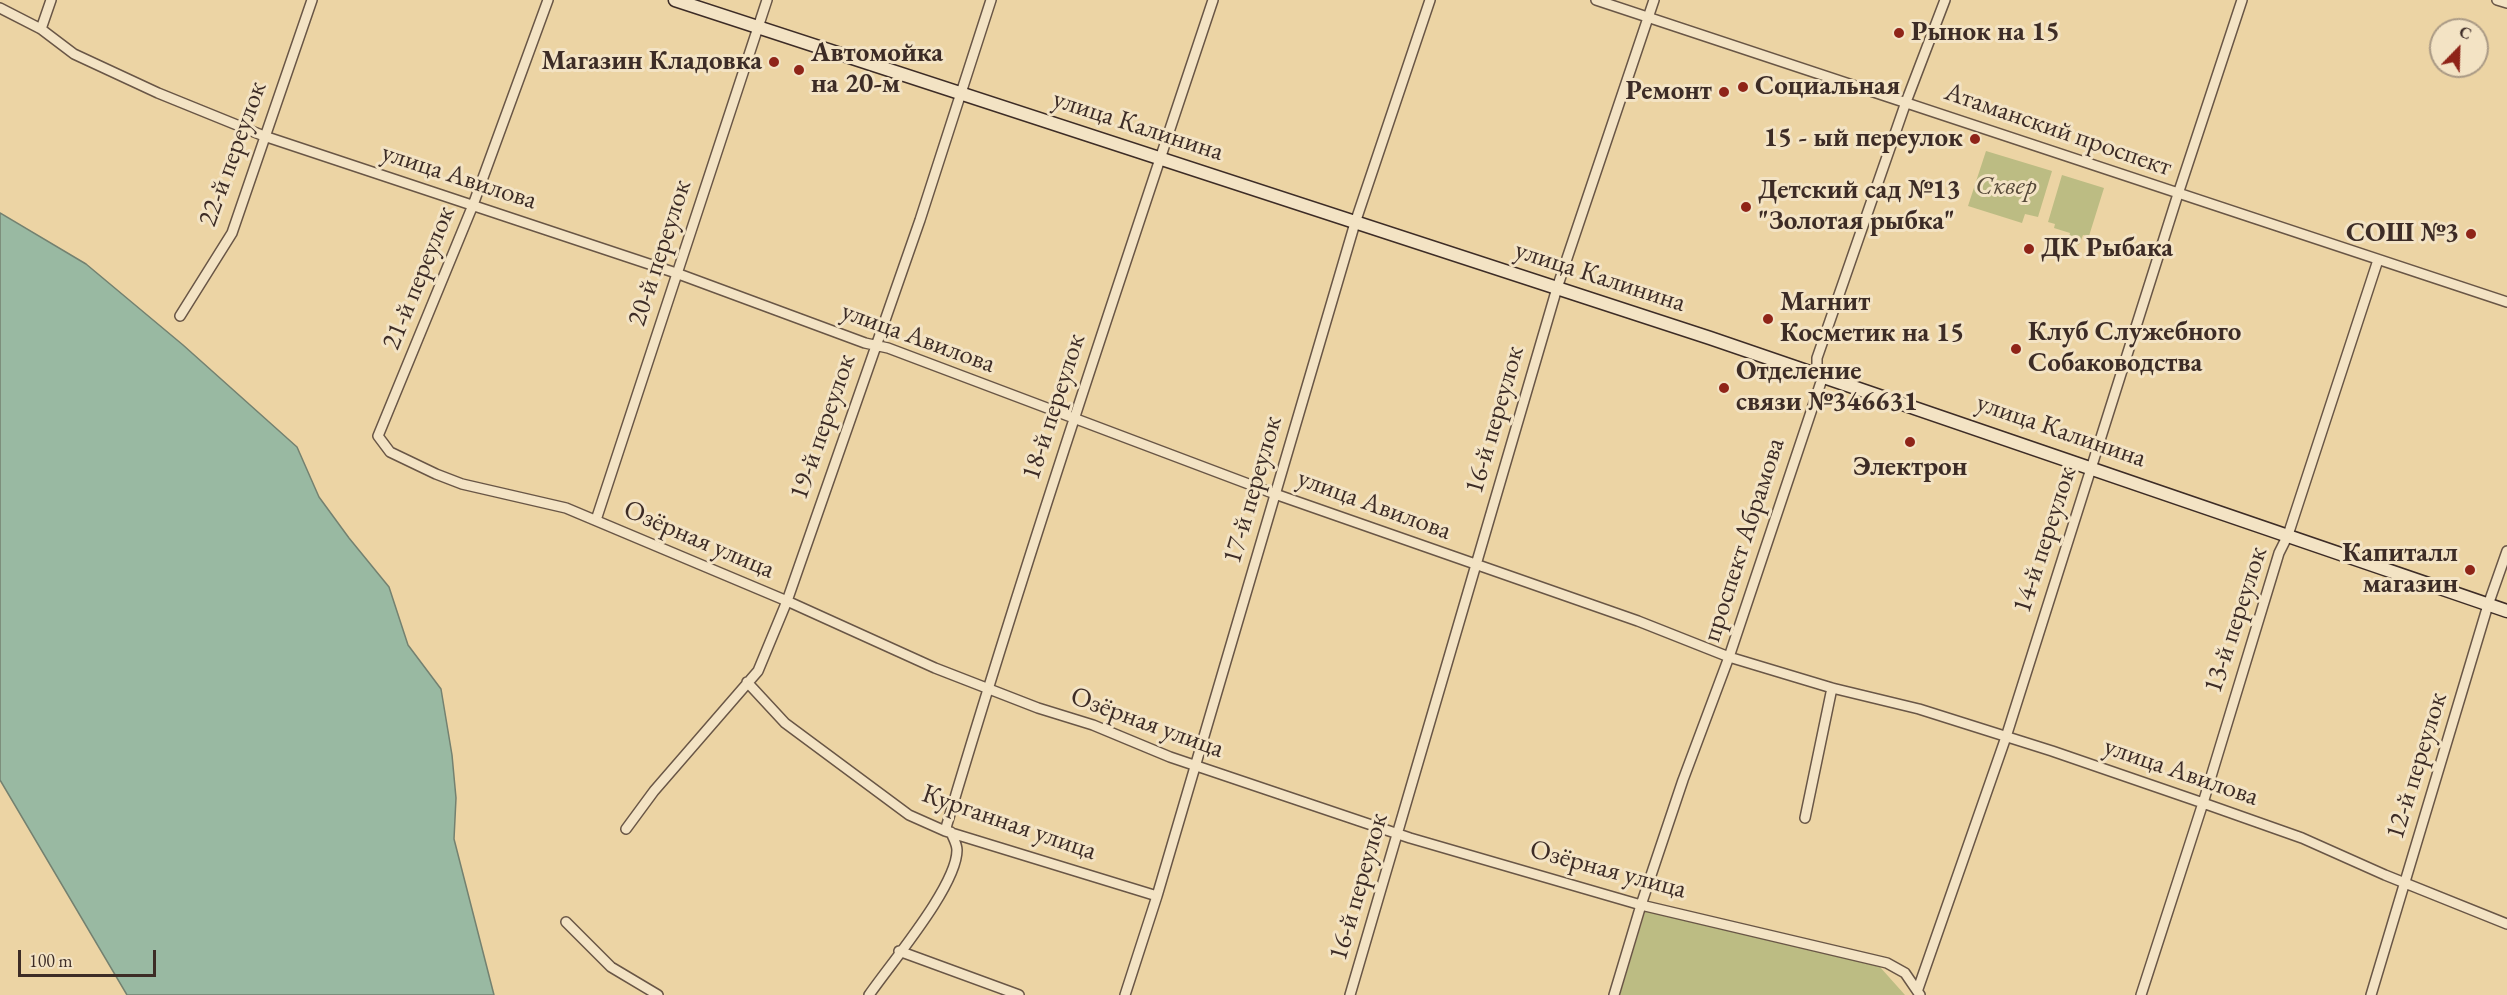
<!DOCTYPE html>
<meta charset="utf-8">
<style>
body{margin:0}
#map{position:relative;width:2507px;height:995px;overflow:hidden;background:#ecd4a4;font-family:"EB Garamond",serif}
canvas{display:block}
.north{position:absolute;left:2429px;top:18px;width:60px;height:60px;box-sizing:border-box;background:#f3e3c4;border:2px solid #aa9a85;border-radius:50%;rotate:23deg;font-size:16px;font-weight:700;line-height:24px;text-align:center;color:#3d2c26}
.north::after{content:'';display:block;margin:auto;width:21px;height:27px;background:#8f2418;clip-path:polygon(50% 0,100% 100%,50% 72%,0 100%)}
.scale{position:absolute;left:18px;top:950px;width:138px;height:27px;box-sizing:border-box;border:3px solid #3d2c26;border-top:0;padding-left:8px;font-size:18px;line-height:21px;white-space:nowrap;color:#3d2c26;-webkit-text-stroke:4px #f3e3c4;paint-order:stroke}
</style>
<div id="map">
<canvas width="2507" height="995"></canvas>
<div class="north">С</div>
<div class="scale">100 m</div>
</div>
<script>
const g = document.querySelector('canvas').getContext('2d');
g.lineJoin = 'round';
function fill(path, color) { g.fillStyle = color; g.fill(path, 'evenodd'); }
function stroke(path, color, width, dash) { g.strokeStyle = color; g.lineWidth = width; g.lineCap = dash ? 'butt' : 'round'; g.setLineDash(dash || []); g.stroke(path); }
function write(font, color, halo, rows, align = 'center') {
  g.font = font + ' "EB Garamond",serif'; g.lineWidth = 6; g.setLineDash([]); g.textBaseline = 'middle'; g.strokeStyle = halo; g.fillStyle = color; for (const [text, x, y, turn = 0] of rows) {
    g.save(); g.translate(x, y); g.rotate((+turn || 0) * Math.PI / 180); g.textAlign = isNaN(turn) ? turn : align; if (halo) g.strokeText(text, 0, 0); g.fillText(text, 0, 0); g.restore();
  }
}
fill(new Path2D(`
 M1986 151 2052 171 2038 217 2025 214 2022 223 1968 206Z
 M2062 175 2104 188 2089 236 2083 235 2079 245 2068 242 2070 233 2054 228 2055 224 2048 222Z
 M1646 909 1880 967 1905 995H1620Z`), '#bcbc83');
const water = new Path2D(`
 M0 213 86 264 183 345 297 447 319 497 349 538 389 587 408 645 441 689 452 755 456 798 454 839 494 995H127L0 780Z`);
fill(water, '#99b9a2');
stroke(water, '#748170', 1.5);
const street = new Path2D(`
 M548 0 473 205 378 436 390 452 436 474 462 484 566 508 787 601 935 668 1038 708 1093 725 1170 757 1410 838 1641 905 1887 963 1905 973 1920 995
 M1596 0 2507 302
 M2497 0 2507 3
 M0 8 41 29 74 54 158 93 264 136 676 273 865 343 888 348 1275 494 1638 621 1729 657 1832 688 1919 709 2052 751 2203 803 2302 838 2385 875 2507 924
 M41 29 51 0
 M180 316 232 233 312 0
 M596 520 767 0
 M747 682 785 723 909 815 945 831 1157 896
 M1805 818 1832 688
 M626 829 654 791 758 671 787 601 920 220 991 0
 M945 831C1028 552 1121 276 1213 0
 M566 922 611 967 658 995
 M899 951 1019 995
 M1918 989 2006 737 2178 194 2242 0
 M869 995C891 963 957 886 957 850 957 844 953 838 951 832
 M1125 995 1157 896 1355 223 1430 0
 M1350 995 1557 288 1654 0
 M1614 995 1641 905 1683 780 1729 657 1823 376 1817 367V358L1906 102 1945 0
 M2141 995 2203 803 2279 553 2288 535 2378 260
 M2371 995 2488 605 2507 551`);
const secondary = new Path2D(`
 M675 0 1710 338 2507 611`);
stroke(street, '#695646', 12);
stroke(secondary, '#3d2c26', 15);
stroke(street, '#f3e3c4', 9);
stroke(secondary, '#f3e3c4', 12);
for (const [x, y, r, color] of [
 [1899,33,6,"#8f2418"],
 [774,62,6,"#8f2418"],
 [799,70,6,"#8f2418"],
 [1743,87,6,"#8f2418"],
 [1724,92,6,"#8f2418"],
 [1975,139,6,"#8f2418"],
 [1746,207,6,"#8f2418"],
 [2471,234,6,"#8f2418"],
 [2029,249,6,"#8f2418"],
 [1768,319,6,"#8f2418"],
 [2016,349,6,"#8f2418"],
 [1724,388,6,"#8f2418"],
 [1910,442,6,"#8f2418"],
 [2470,570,6,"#8f2418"]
]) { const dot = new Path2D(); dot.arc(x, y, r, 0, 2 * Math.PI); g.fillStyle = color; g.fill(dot); stroke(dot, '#f3e3c4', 2); }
write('bold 27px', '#3d2c26', '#f3e3c4', [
 ["Рынок на 15",1911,33],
 ["Автомойка",811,54],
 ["на 20-м",811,85],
 ["Магазин Кладовка",762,62,"right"],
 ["Социальная",1755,87],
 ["Ремонт",1712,92,"right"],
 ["15 - ый переулок",1963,139,"right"],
 ["Детский сад №13",1758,191],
 ["\"Золотая рыбка\"",1758,222],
 ["СОШ №3",2459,234,"right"],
 ["ДК Рыбака",2041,249],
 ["Магнит",1780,303],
 ["Косметик на 15",1780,334],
 ["Клуб Служебного",2028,333],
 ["Собаководства",2028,364],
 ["Отделение",1736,372],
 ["связи №346631",1736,403],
 ["Электрон",1910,468,"center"],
 ["Капиталл",2458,554,"right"],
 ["магазин",2458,585,"right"]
], 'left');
write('27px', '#3d2c26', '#f3e3c4', [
 ["улица Калинина",1138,126,18],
 ["Атаманский проспект",2058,130,19],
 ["22-й переулок",233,154,-70],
 ["улица Авилова",459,177,18],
 ["20-й переулок",660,253,-72],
 ["улица Калинина",1600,277,18],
 ["21-й переулок",419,278,-68],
 ["улица Авилова",918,338,20],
 ["18-й переулок",1054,407,-72],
 ["16-й переулок",1495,420,-74],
 ["19-й переулок",823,427,-71],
 ["улица Калинина",2061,431,19],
 ["17-й переулок",1253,490,-74],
 ["улица Авилова",1374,505,20],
 ["Озёрная улица",699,540,23],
 ["проспект Абрамова",1744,540,-72],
 ["14-й переулок",2045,540,-72],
 ["13-й переулок",2236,620,-72],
 ["Озёрная улица",1147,723,20],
 ["12-й переулок",2417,766,-73],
 ["улица Авилова",2181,772,19],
 ["Курганная улица",1009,823,19],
 ["Озёрная улица",1608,870,15],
 ["16-й переулок",1359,887,-74]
]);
write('italic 27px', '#564939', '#f3e3c4', [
 ["Сквер",2006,187]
]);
</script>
